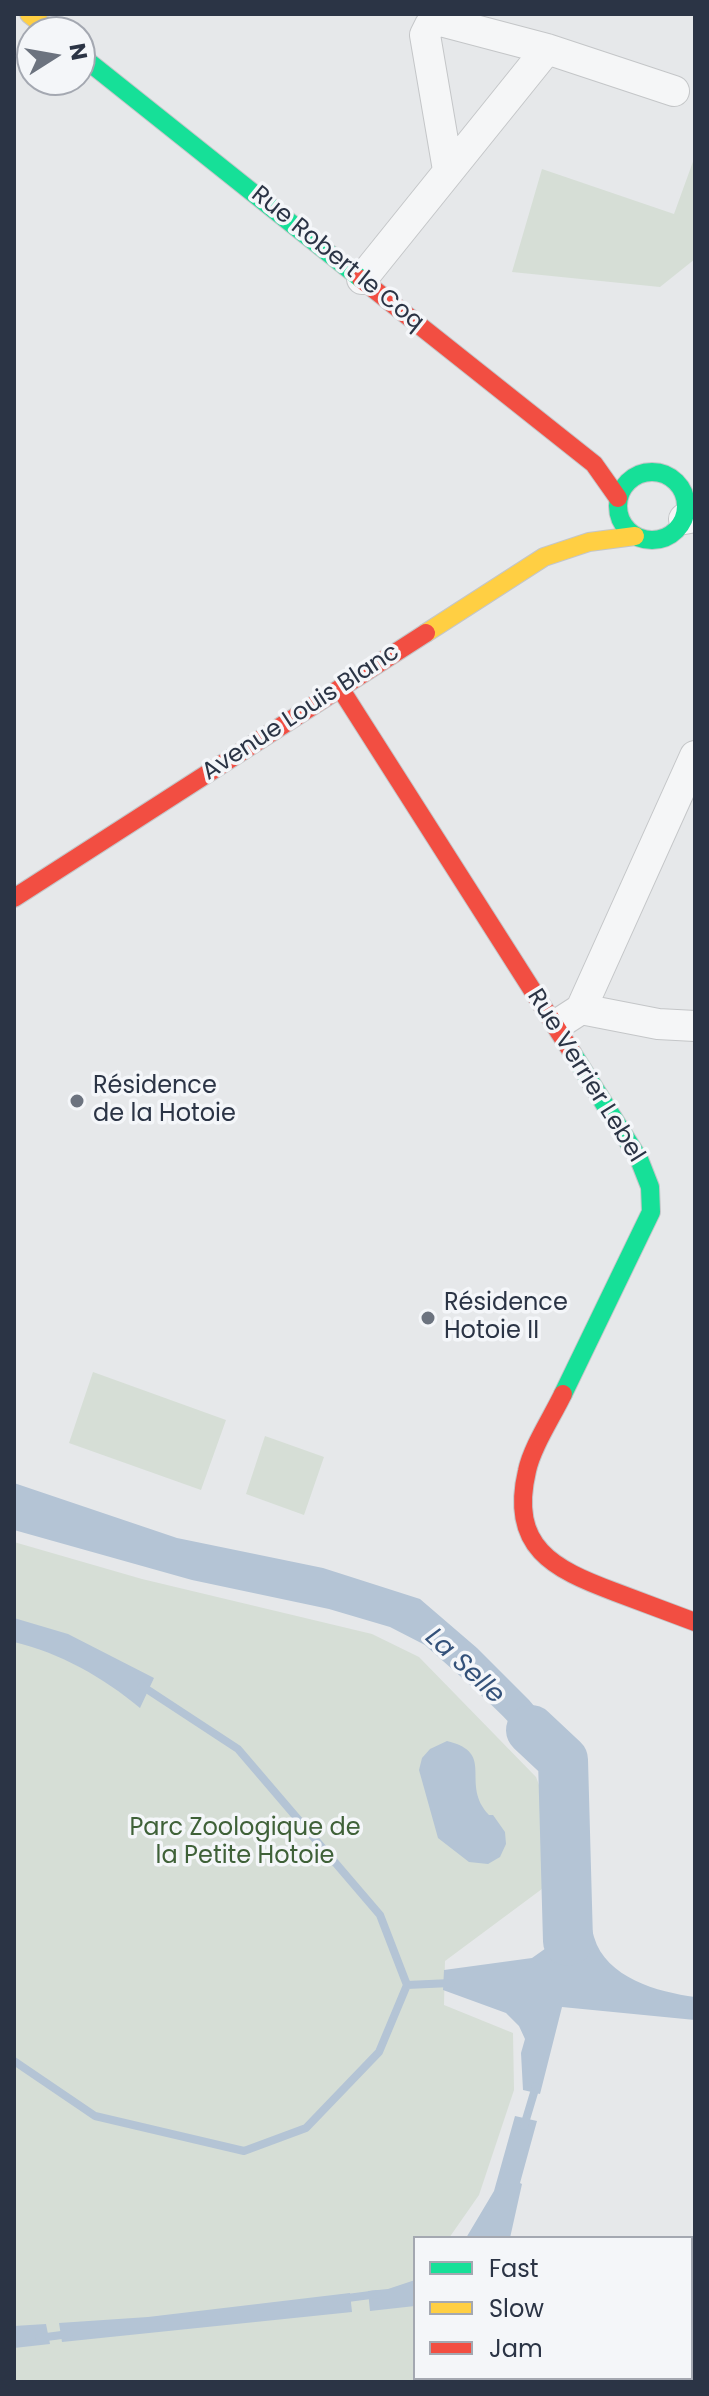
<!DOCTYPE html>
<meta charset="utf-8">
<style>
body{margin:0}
#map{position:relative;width:709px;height:2396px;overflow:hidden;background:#e6e8ea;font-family:Poppins,sans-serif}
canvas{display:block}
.frame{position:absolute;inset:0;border:16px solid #2b3445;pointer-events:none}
.legend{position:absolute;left:413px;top:2236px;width:280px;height:144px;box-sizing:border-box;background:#f4f6f9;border:2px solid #a4a8b1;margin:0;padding:10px 14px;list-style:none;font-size:24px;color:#2b3445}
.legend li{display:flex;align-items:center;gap:16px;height:40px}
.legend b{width:40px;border:2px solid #a4a8b1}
.north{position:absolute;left:16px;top:16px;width:80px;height:80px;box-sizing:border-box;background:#f4f6f9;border:2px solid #a4a8b1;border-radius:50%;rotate:79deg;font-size:22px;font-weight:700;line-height:32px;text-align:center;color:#2b3445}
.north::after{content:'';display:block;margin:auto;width:28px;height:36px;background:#6c737f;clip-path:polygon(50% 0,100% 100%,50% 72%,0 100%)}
</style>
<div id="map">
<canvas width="709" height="2396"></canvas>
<div class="frame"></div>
<ul class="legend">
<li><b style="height:10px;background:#16e098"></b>Fast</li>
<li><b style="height:10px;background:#ffcf43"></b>Slow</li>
<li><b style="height:10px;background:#f24e42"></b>Jam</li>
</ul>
<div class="north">N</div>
</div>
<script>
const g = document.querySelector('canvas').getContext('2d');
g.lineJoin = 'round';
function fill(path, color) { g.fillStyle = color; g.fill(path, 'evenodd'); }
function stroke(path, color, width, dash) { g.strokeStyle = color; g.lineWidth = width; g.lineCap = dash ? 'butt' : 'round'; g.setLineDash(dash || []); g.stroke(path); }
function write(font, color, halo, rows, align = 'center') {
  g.font = font + ' Poppins,sans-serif'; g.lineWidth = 7; g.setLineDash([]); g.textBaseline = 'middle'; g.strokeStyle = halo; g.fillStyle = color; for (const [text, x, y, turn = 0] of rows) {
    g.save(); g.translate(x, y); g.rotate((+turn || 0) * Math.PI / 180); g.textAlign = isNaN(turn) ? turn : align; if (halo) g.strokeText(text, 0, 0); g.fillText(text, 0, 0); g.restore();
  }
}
fill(new Path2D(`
 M695 156V259L660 287 512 272 542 169 674 214Z
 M93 1372 226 1420 201 1490 69 1443Z
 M265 1436 324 1457 304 1515 246 1494Z
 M14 1542 142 1579 372 1634 419 1657 536 1777 551 1817 550 1883 445 1961 444 2005 513 2033 514 2090 479 2195 449 2238H415V2378H476L475 2382H14Z`), '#d6ded6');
fill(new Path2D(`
 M14 1483 177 1538 323 1568 420 1599 477 1648 529 1700 576 1756 585 1780 553 1787C542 1742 461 1678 425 1645L390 1627 329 1609 192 1580 14 1530Z
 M14 1618 68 1634 154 1678 140 1708C103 1677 60 1653 14 1642Z
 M447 1741C497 1753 459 1783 489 1815H493L505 1832 506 1844 500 1857 488 1864 469 1862 438 1838 419 1770 422 1758 430 1749Z
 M588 1790 589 1868 554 1864 556 1798Z
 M554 1872 589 1875C589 1895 588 1918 594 1937 606 1978 658 1992 695 1997V2020L562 2007 540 2094 523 2090 521 2053 525 2039 519 2026 506 2013 443 1990 444 1970 532 1958 549 1946 553 1926Z
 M515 2116 537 2121 520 2183 522 2184 510 2238H466L494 2191Z
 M415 2280V2306L370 2311 368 2291 388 2289Z
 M350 2293 352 2312 62 2342 59 2323 148 2317Z
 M46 2324 50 2344 14 2348V2326Z`), '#b4c4d5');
stroke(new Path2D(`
 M142 1686 238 1749 380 1915 407 1985
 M14 2061 95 2116 244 2151 306 2128 379 2052 407 1985 451 1983
 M524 2126 536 2086
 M340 2299 378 2294
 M39 2338 69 2334
 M475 2382V2378`), '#b4c4d5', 8);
stroke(new Path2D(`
 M531 1730 563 1760 568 1941`), '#b4c4d5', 50);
const street = new Path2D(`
 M448 170 425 35 430 25 437 20 547 49 674 91
 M362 279 547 49
 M684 519 695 517
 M581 1009 695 756
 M564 1020 581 1009 658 1024 695 1026`);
const fast = new Path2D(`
 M80 55 361 279
 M618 506a34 34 0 1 1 68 0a34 34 0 1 1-68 0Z
 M563 1394 651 1212 650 1187 639 1159 573 1054`);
const slow = new Path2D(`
 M29 14 52 32
 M426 633 544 557 589 542 635 536`);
const jam = new Path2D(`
 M361 279 594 464 618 498
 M340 688 573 1054
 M14 898 426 633
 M563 1394C552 1417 532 1447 527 1471 509 1547 553 1569 615 1592 642 1602 668 1612 695 1622`);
stroke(street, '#c4c6c8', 32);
stroke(fast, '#c4c6c8', 20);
stroke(slow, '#c4c6c8', 20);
stroke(jam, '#c4c6c8', 20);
stroke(street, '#f5f6f7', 30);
stroke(fast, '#16e098', 18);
stroke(slow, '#ffcf43', 18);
stroke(jam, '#f24e42', 18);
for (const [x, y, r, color] of [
 [77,1101,8,"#6c737f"],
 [428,1318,8,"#6c737f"]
]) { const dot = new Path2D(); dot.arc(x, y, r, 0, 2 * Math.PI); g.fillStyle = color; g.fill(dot); stroke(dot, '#f4f6f9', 3); }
write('24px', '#2b3445', '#f4f6f9', [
 ["Rue Robert le Coq",337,259,39],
 ["Avenue Louis Blanc",301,713,-33],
 ["Rue Verrier Lebel",585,1076,58]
]);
write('24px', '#2b3445', '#f4f6f9', [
 ["Résidence",93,1087],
 ["de la Hotoie",93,1115],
 ["Résidence",444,1304],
 ["Hotoie II",444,1332]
], 'left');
write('24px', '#3f6138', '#f4f6f9', [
 ["Parc Zoologique de",245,1829],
 ["la Petite Hotoie",245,1857]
]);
write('italic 26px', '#34527a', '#f4f6f9', [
 ["La Selle",464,1667,43]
]);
</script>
